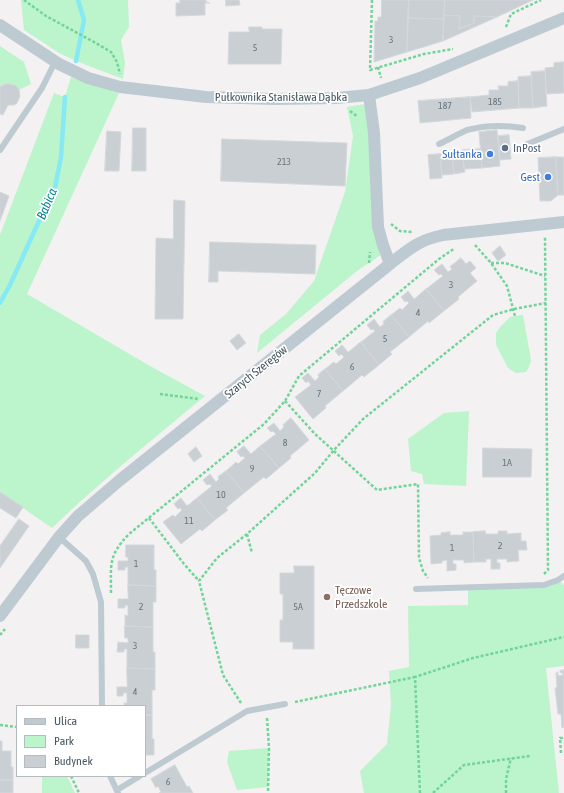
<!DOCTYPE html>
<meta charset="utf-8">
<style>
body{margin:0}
#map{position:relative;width:564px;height:793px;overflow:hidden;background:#f3f1f1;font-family:"Asap Condensed",sans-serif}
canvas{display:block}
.legend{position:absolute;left:16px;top:705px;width:130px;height:72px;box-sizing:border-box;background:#fff;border:1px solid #b5bcbf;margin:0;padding:5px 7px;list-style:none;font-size:12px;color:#475760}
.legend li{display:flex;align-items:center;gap:8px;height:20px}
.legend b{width:20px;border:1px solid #b5bcbf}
</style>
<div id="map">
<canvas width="564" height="793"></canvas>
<ul class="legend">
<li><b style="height:5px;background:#bdcad1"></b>Ulica</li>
<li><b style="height:11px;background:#bcf4cc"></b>Park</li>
<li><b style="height:11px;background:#cacfd4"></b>Budynek</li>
</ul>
</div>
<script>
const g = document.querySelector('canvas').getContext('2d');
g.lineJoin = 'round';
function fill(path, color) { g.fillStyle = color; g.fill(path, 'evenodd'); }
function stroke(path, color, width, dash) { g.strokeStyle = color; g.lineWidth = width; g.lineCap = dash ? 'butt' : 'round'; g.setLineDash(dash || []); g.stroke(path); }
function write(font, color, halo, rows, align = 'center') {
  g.font = font + ' "Asap Condensed",sans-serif'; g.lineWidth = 3.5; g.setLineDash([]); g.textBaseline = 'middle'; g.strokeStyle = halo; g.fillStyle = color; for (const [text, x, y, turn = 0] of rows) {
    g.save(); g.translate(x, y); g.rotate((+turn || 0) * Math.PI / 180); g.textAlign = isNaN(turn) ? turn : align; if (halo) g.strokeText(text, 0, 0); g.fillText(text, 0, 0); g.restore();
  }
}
fill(new Path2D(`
 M21 0H128L129 27 121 40 125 62 123 79 76 61 59 53 24 30Z
 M0 46 24 62 31 84 19 90 17 86 10 84 0 87Z
 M71 77 119 93 27 294 150 366 205 396C153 439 101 481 52 528L0 492V235L54 93 65 97Z
 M371 103 385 252 357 271 257 353 260 335 286 314 314 281 345 192 353 136 347 107Z
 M523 315 531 360 529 367 526 372 516 373 508 368 496 345V333L501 326 510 317Z
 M469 411 466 486 424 484 422 474 411 471 408 439 444 413Z
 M558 580 564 585V666L546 668 559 793H364L360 771 387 744 391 705 389 671 409 667 408 606 468 605V587L544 585Z
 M269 748 268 787 237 790 227 762 229 751Z
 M42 776H67L75 793H42Z`), '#bcf4cc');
stroke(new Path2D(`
 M76 61 84 20 78 0
 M0 303 10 285 38 223 54 193 61 157 65 97`), '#86e9f4', 4.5);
const building = new Path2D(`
 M180 0H206V2L210 3H205V15L176 16V3H180Z
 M226 0H239L240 5 226 6Z
 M382 0H409L407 52 374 62 375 21H378V17H381Z
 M409 0H445L444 19 408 18Z
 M445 0H533L497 17 474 16V23L459 29 460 16 444 15Z
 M444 15 460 16 459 29 474 23V16L497 17 443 41Z
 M408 18 444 19 443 41 407 52Z
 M249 27H262V29H282L281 64H228L229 32H249Z
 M564 62V93L546 94 545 68 554 67V63Z
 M545 71 547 106 533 108 531 72Z
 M531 76 533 108H519L518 77Z
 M518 81 519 108 472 112 470 97 489 95V90H499L498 86H508V82Z
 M6 84H10L17 86 19 90 20 96 17 103 14 105H8L3 115 0 114V87Z
 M470 97 471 118 420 123 418 101Z
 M133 128H146V171H132Z
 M497 130 500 166 482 168 479 132Z
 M107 131 121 132 119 171H105Z
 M509 135 511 159 500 160 498 136Z
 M222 139 347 143 345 186 221 181Z
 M480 149 482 168 464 169 462 150Z
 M462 152 465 172 454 174 452 153Z
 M452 153 454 174 442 175 440 154Z
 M440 154 442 178 430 179 428 155Z
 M556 157 558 195 551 201H540L538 158Z
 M556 157H564V195H558Z
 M0 192 9 196 0 221Z
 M174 200 185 201 183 319H155L156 238 173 239Z
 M210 242 316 245 315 274 218 271V282H209Z
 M500 246 506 255 498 261 492 253Z
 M461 258 466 264 470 261 476 268 470 273 477 281 458 297 459 299 444 311 426 289 443 276 441 274 439 275 434 270 442 264 448 272 452 269 450 267Z
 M426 289 444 311 429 323 428 321 409 337 391 315 400 308 402 310 409 303 407 301 405 302 401 297 408 291 414 299Z
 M391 315 409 337 390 352 392 354 379 365 361 342 375 331 373 329 371 330 367 325 374 319 380 327 384 324 383 322Z
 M239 334 246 343 237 350 230 341Z
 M361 342 379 365 364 377 362 375 343 391 325 369 334 362 336 364 344 357 341 354 339 356 335 351 342 345 348 352Z
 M325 369 343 391 325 406 326 408 313 419 295 397 311 385 308 381 306 383 302 378 308 373 315 381 319 377 318 375Z
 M291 418 309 440 290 456 291 458 279 468 260 446 276 434 273 431 271 432 267 428 274 423 280 431 284 427 283 425Z
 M244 446 251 454 260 446 279 468 266 479 264 477 244 493 226 471 236 462 238 464 245 458 243 456 241 457 237 452Z
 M196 447 202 456 194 462 188 454Z
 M483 448 532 449 531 477H483Z
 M226 471 244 493 226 508 228 510 215 520 197 498 212 486 209 484 207 485 203 480 210 474 216 482 219 479 218 477Z
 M0 492 23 507 16 518 0 508Z
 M181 498 187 506 197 498 215 520 202 531 200 529 181 544 163 522 173 515 175 517 182 510 180 508 178 509 174 504Z
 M19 519 29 526 0 568V546Z
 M485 531 486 534H498V531H507V534L521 533V541H526L527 550H518L519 561 507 562V559H497V563H500V569H491V559H486V562H474L473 532Z
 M450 532V535H463V532H473L474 562 464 563V560H453V564H456V570L447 571V560L442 561V563L431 564 430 536 441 535V533Z
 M126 545H154V570H156V586L128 585V567H125V570H118V561H128V557H126Z
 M294 566H314V649H293V642H280V620H283V594H280V573H294Z
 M128 585 156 586V602H153V627L125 626V615L128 616V606L125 605V608H118V599H128Z
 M125 626 153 627V652H155V669L127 668V649H124V652H117L118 642 128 643V638H125Z
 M76 635H89V648H76Z
 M127 668 155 669V690H152V715H145V706H124V703H127V693H123V696H117V687H127Z
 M564 670V725L563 728H562L561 714H558L555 688 557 687 556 673 558 672V676L563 675V673H561L560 671Z
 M145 715H152V739H154V755H145Z
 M0 741H2V751H11V767H13V780H0Z
 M175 765 187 787 189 786 193 793H159L161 792 158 786 156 788 151 779Z
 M0 780H13V793H0Z`);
fill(building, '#cacfd4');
stroke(building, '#d4d8dd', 1);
stroke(new Path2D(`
 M24 0 46 16 94 42 111 52 117 62 120 74
 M372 0 370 70 424 54 453 49
 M506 27 511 14 541 0
 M378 67 381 78
 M350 111 358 117
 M391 224 400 231 412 232
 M475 245 491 263 507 286 515 316
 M369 263 370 252
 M491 263H505L545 276
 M160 394 199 399
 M285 401 315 434 377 490 418 484 419 558 423 571 428 578
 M149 518 184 564 199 581
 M247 534 252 553
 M544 574 548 570 545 237
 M111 593C111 564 108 556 129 534L264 424 285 401 299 376 439 259 455 248
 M0 635 5 629
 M295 702 415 677
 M241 703 223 675 199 581 217 558 247 534 315 473 334 450 363 419 493 315 514 309 546 303
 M267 718 269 748 268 793
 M0 725 17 727
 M561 753 560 738H564
 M71 776 79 793
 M420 793 415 677 473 658 564 637
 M433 793 464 765 530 756
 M506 793V779L511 758`), '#71d599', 2.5, [3, 2]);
stroke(new Path2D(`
 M439 144C448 140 458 134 467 130 485 125 505 125 523 128
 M525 145 564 129
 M0 150 42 88 55 62
 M59 537 86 561 93 574 101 602 102 706
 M416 589 544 585 558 580 564 576
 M145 773 247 711 285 704
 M110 776 118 793
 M117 790 140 776`), '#bdcad1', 6);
stroke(new Path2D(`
 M0 25 59 64 88 78 120 87 206 97 275 99 336 98 369 95 420 78 564 18
 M369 95 374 133 378 227 383 245 390 264
 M0 616 59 537 78 516 120 480 390 264C409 249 419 240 443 235L564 222`), '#bdcad1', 12);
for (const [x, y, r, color] of [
 [505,148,4,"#5c6f8a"],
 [490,154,4,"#3f7fe0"],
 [548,177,4,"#3f7fe0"],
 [327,597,4,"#8d6e63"]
]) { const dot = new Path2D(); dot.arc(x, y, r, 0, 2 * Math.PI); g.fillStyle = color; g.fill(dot); stroke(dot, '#fff', 1.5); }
write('10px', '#68757d', null, [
 ["3",391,40],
 ["5",255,48],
 ["185",495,102],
 ["187",445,106],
 ["213",284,162],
 ["3",451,285],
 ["4",418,313],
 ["5",385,339],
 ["6",352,367],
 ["7",319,394],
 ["8",285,443],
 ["1A",507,463],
 ["9",252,469],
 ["10",221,495],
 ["11",189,521],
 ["2",500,546],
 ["1",452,548],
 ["1",136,564],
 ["2",141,607],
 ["5A",298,607],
 ["3",135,646],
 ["4",135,692],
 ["6",168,782]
]);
write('12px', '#475760', '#fff', [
 ["Pułkownika Stanisława Dąbka",281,97],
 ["Szarych Szeregów",256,372,-39]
]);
write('12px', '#4e5e75', '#fff', [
 ["InPost",513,148]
], 'left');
write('12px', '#366cbe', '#fff', [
 ["Sułtanka",482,154],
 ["Gest",540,177]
], 'right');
write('12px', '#785e54', '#fff', [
 ["Tęczowe",335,590],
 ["Przedszkole",335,604]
], 'left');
write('italic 13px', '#048290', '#fff', [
 ["Babica",47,204,-67]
]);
</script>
